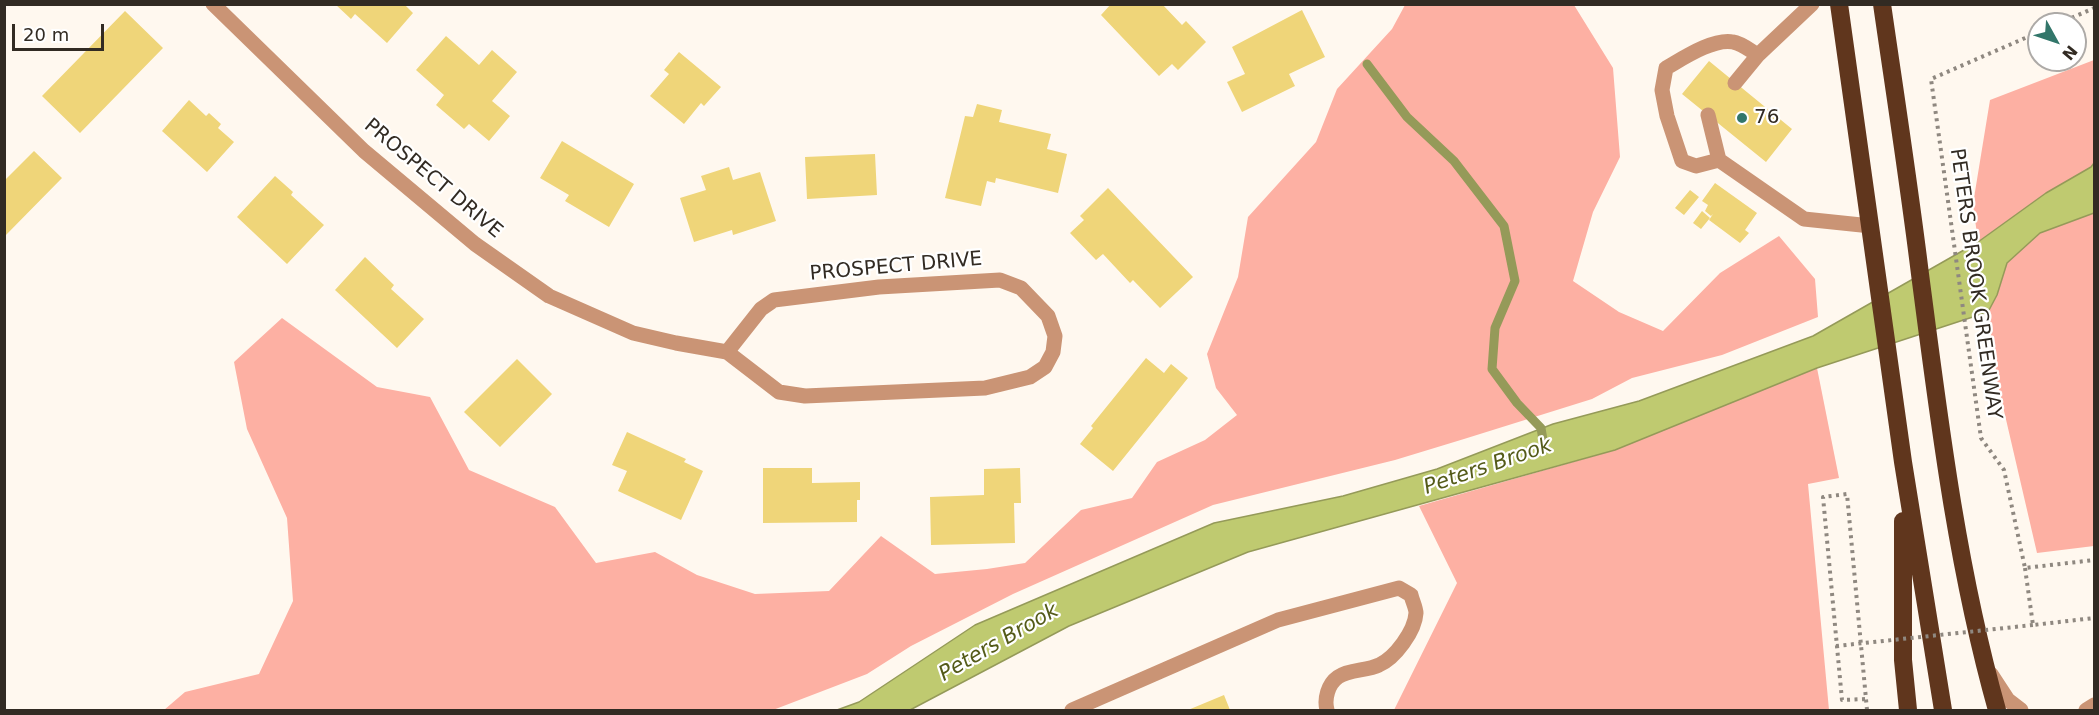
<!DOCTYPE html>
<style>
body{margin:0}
#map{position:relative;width:2099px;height:715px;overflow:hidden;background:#fff8ef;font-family:"DejaVu Sans",sans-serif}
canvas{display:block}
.frame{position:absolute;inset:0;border:6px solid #322b23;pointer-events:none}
.north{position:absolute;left:2027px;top:12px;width:60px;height:60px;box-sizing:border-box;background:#fff;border:2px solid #adaaa7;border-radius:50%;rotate:130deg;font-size:16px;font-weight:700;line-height:24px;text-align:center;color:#322b23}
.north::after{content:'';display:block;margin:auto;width:21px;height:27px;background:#32766a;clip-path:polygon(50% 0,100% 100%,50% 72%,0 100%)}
.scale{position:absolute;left:12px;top:24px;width:92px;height:27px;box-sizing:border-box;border:3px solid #322b23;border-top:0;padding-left:8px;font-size:18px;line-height:21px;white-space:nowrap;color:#322b23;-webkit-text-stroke:4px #fff;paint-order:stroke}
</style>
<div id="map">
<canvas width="2099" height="715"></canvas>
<div class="frame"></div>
<div class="north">N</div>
<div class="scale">20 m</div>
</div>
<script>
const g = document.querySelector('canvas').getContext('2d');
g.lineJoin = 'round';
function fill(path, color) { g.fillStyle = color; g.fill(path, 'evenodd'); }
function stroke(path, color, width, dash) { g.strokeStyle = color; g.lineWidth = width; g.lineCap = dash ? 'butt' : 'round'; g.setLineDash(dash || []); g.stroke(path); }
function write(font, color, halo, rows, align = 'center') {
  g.font = font + ' "DejaVu Sans",sans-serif'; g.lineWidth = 4.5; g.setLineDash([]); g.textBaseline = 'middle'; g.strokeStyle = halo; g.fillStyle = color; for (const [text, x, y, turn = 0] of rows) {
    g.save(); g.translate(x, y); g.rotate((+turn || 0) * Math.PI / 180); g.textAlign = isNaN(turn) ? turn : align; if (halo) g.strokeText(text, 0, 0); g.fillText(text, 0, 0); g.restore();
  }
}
fill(new Path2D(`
 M1405 5H1574L1613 68 1620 157 1593 212 1573 281 1619 312 1663 331 1720 273 1779 236 1815 279 1818 317 1722 355 1632 378 1592 399 1464 439 1395 460 1213 505 1013 594 911 646 867 674 773 710H164L185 692 259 674 293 601 287 518 247 429 234 362 282 318 377 387 430 397 469 470 555 507 596 563 655 552 697 575 755 594 829 591 881 536 935 574 987 569 1025 563 1081 510 1132 498 1157 462 1205 440 1237 415 1216 388 1207 354 1238 277 1248 217 1316 142 1337 89 1392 29Z
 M2094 60V163L2091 167 2046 193 1978 242 1973 204 1990 100Z
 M2094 213V546L2037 553 1998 385 1988 312 1997 295 2007 263 2040 233Z
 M1817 368 1839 478 1808 484 1829 710H1394L1457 583 1419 506 1615 450Z`), '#fdb0a3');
const water = new Path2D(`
 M2094 163V213L2040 233 2007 263 1997 295 1988 312 1817 368 1615 450 1248 552 1069 626 910 710H837L859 702 975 625 1214 523 1343 496 1437 469 1553 424 1639 401 1813 336 1978 242 2046 193 2091 167Z`);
fill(water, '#bfca70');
stroke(water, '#959a59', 1.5);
stroke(new Path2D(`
 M1367 64 1407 117 1454 161 1504 226 1515 281 1495 328 1492 369 1517 403 1541 428 1543 440`), '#959a59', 9);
fill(new Path2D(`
 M335 4H404L413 13 387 43 355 14 351 19Z
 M1111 4H1162L1182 25 1186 21 1206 42 1178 70 1172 64 1159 76 1101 15Z
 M1302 10 1325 57 1289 74 1295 86 1242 112 1227 82 1245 74 1232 47Z
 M125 11 163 48 80 133 42 96Z
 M446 36 479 65 492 50 517 72 492 101 510 116 489 141 469 124 464 129 436 105 444 95 416 70Z
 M679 52 721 87 704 106 701 103 684 124 650 96 669 74 664 70Z
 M1709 61 1792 129 1766 162 1682 94Z
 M189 100 206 116 209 113 221 124 218 128 234 142 207 172 162 131Z
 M977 104 1002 110 999 122 1051 134 1047 149 1067 154 1058 193 996 178 995 183 987 181 981 206 945 198 965 116 973 117Z
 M562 141 634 184 609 227 565 201 569 195 540 178Z
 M34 151 62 178 4 237V181Z
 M875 154 877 195 807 199 805 157Z
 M729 167 733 180 760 172 776 221 733 235 732 230 694 242 680 198 706 190 701 176Z
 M275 176 293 192 291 195 324 225 287 264 237 217Z
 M1715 183 1757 213 1745 230 1749 233 1740 243 1709 220 1713 214 1711 216 1705 211 1708 205 1702 201Z
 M1108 188 1193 277 1160 308 1133 280 1130 283 1103 254 1096 260 1070 233 1084 220 1080 216Z
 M1690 190 1699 197 1684 215 1675 208Z
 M1702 211 1710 218 1701 229 1693 223Z
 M365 257 394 285 391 289 424 319 397 348 335 290Z
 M1146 358 1164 373 1171 364 1188 378 1113 471 1080 444 1093 428 1091 426Z
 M517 359 552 394 500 447 464 412Z
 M627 432 686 459 684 462 703 471 681 520 618 491 627 471 612 465Z
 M763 468H812V483L860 482V500H857V522L763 523Z
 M1020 468 1021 503H1014L1015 543 931 545 930 497 984 495V469Z
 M1224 695 1230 710H1188Z`), '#efd579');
stroke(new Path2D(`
 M2058 24 2094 8
 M2039 32 1931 79 1981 438 2004 470 2025 568 2094 560
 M2025 568 2033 625 2094 618
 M1865 699 1842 700 1823 497 1847 494 1867 710`), '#8f8880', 4, [3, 4.5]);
stroke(new Path2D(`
 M1735 83 1758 55 1812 4
 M1708 115 1719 160 1804 219 1871 226
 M1719 160 1696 166 1682 161 1667 116 1662 90 1666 68C1682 59 1713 38 1733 42 1741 43 1751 51 1758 55
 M1991 674 2008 700 2021 710
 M1072 710 1278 620 1399 588 1411 595C1412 600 1416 608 1416 613 1415 631 1395 658 1379 665 1367 671 1349 669 1338 677 1328 684 1324 699 1327 710
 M2086 710 2094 705`), '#ca9475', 15);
stroke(new Path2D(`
 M213 4 364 151 475 244 549 296 633 333 676 343 727 352 779 392 805 396 985 388 1030 377 1045 367 1053 352 1055 336 1048 316 1021 288 1000 280 879 287 774 300 761 309 727 352`), '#ca9475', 15);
stroke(new Path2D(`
 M1839 4 1903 462 1943 710
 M1882 4C1895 94 1909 184 1920 274 1939 420 1957 568 1997 710
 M1903 521V660L1908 710`), '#60361d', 18);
stroke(new Path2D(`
 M1836 646 2033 625`), '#8f8880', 4, [3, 4.5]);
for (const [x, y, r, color] of [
 [1742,118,6,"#32766a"]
]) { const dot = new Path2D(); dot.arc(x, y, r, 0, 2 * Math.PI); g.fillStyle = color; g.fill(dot); stroke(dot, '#fff', 2); }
write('20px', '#322b23', '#fff', [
 ["76",1754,118]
], 'left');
write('20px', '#322b23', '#fff', [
 ["PROSPECT DRIVE",433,179,40],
 ["PROSPECT DRIVE",896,267,-5],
 ["PETERS BROOK GREENWAY",1975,284,82]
]);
write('italic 21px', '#545b19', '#fff', [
 ["Peters Brook",1488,467,-19],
 ["Peters Brook",999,643,-30]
]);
</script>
